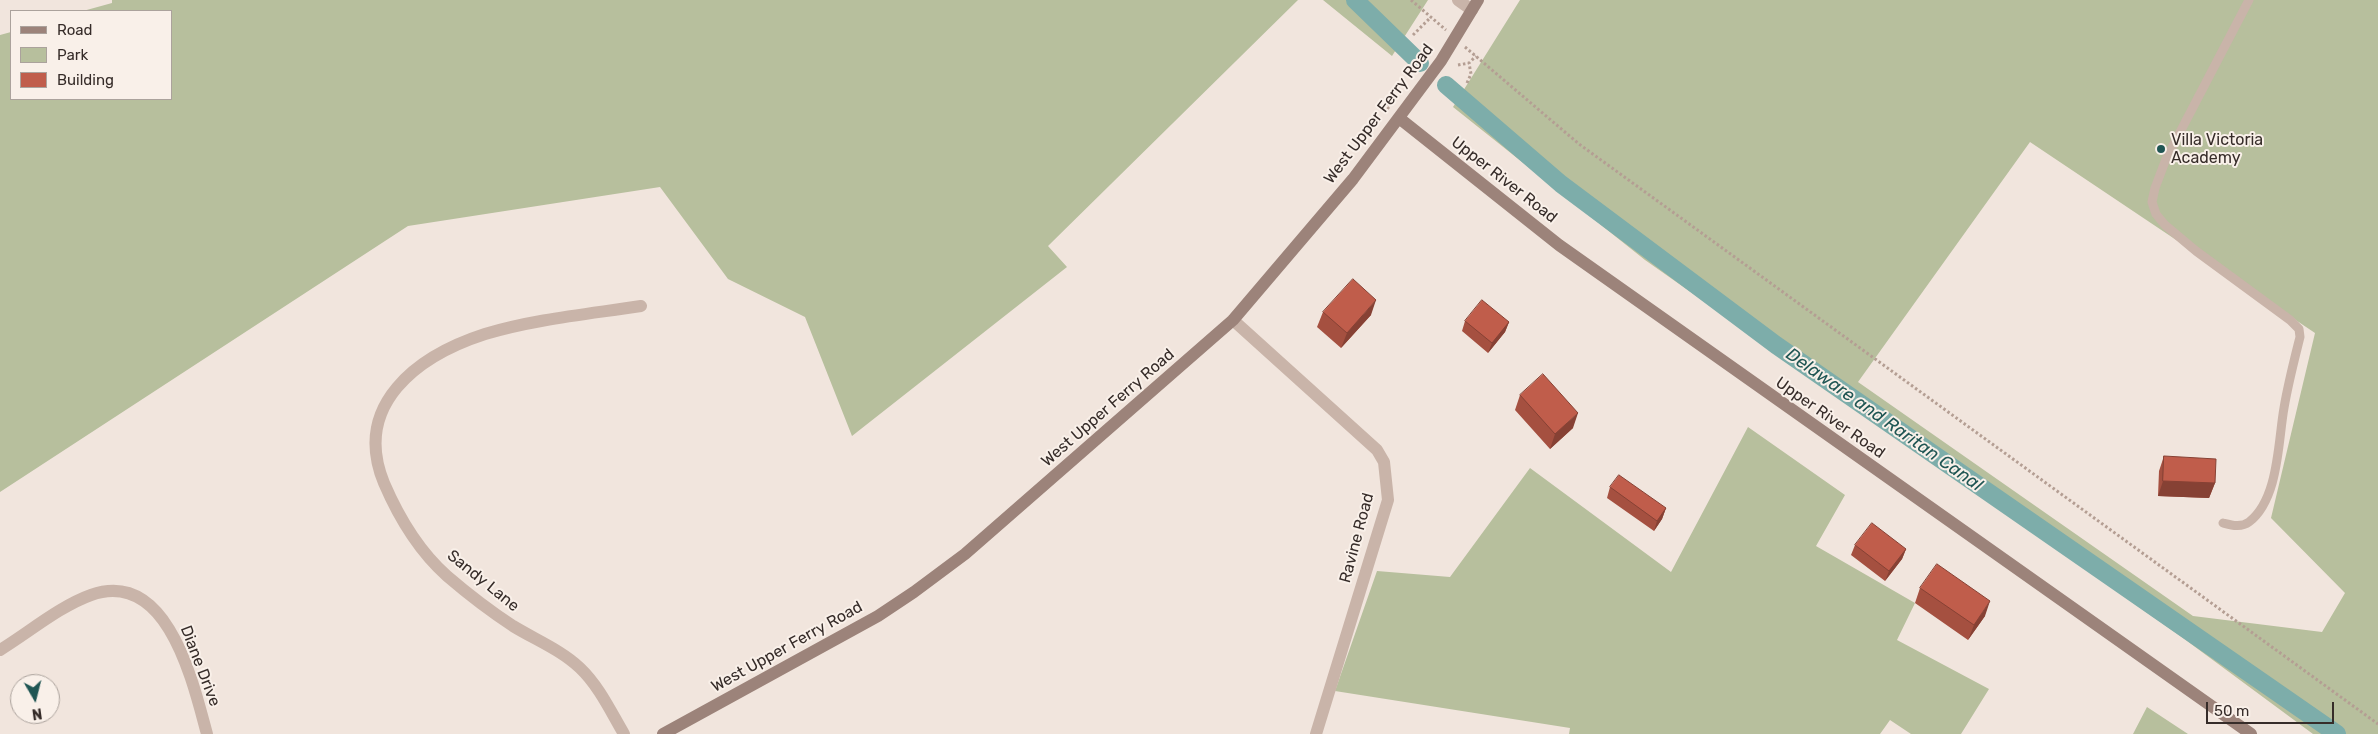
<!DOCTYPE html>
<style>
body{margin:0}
#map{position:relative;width:2378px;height:734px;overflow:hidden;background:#f1e5dd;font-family:Rubik,sans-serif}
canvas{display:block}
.legend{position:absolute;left:10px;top:10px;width:162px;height:90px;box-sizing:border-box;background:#f9f0e9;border:1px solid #aba29c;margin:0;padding:6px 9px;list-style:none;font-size:15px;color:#362c29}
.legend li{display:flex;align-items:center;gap:10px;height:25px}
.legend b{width:25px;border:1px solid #aba29c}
.north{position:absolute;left:10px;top:674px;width:50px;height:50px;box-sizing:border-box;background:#f9f0e9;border:1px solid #aba29c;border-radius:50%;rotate:172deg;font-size:14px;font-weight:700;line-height:20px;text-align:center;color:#362c29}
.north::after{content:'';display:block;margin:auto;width:18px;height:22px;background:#205654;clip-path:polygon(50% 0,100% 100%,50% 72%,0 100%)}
.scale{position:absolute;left:2206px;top:702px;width:128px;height:22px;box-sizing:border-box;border:2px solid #362c29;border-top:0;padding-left:6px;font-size:15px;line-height:18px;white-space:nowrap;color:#362c29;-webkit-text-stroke:4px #f9f0e9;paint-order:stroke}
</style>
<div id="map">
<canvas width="2378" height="734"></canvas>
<ul class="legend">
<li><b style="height:6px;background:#9c837a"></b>Road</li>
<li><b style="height:14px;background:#b7bf9d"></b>Park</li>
<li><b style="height:14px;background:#c05d4b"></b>Building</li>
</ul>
<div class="north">N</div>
<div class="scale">50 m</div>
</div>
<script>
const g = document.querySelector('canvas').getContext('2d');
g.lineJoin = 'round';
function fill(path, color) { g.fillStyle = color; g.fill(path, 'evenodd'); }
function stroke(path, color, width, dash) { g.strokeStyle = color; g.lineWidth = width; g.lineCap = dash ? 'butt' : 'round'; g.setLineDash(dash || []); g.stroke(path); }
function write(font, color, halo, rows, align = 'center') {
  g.font = font + ' Rubik,sans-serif'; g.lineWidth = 4; g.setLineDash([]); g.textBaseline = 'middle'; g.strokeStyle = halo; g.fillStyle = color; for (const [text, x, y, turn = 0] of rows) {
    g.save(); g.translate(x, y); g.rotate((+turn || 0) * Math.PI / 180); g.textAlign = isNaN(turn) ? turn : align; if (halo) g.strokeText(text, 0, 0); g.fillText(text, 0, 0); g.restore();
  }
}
fill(new Path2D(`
 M112 0H1298L1048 246 1067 267 852 436 805 317 728 279 660 187 408 226 0 492V35L11 32V99H171V11H83L112 3Z
 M1323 0H1428L1392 56Z
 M1520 0H2378V734H2313L2183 638 1645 260 1453 107ZM2030 142 2315 333 2271 518 2345 593 2322 632 2193 616 1858 382Z
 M1748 427 1845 495 1816 546 1915 603 1897 640 1989 689 1961 734H1911L1890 720 1880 734H1569L1570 728 1335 691 1377 571 1450 577 1530 468 1671 572Z
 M2147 707 2188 734H2133Z`), '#b7bf9d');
stroke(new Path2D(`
 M1355 0 1420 63
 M1446 85 1561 184 1776 345 2337 734`), '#7dadaa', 18);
stroke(new Path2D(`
 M1411 0 1446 30
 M1413 35 1431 17
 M1465 47 1579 144 2378 724
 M1458 65 1469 63
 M1467 83 1471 74 1469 63 1476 56
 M1389 109 1386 106 1395 95`), '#b49e93', 3, [2.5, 2.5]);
stroke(new Path2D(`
 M2223 523C2231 525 2241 528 2249 522 2279 499 2278 441 2284 408 2288 384 2294 361 2300 337L2299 329 2290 320 2196 251 2165 225 2156 214 2152 202 2155 188 2166 159 2249 0`), '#c9b4a9', 9);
stroke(new Path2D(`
 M1458 0 1472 10
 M1233 320 1377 450 1384 462 1388 500 1316 734
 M0 650C28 633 60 606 91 595 168 568 193 683 207 734
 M624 734C611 712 599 686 580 668 561 650 536 640 513 626 490 611 468 594 447 576 419 551 399 518 384 483 352 405 417 356 485 334 535 319 589 314 641 306`), '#c9b4a9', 12);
stroke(new Path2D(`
 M1399 118 1559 245 2251 734
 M663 734 878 616 914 592 965 554 1233 320 1353 179 1441 61 1478 0`), '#9c837a', 12);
fill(new Path2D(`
 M1323 312 1371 315 1341 348 1317 327Z
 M1465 321 1509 322 1505 332 1488 353 1462 331Z
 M1520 395 1573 428 1550 449 1515 410Z
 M2164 456 2215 483 2209 498 2158 496 2159 471Z
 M1610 487 1666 508 1662 519 1654 531 1607 498Z
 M1855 545 1906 549 1902 559 1885 581 1851 555Z
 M1920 588 1985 616 1968 640 1915 603Z`), '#a55040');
fill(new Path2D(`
 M1376 300 1371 315 1341 348 1347 333Z
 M1509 322 1505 332 1488 353 1492 343Z
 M1578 413 1573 428 1550 449 1555 434Z
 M2163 481 2215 483 2209 498 2158 496Z
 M1666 508 1662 519 1654 531 1657 521Z
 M1906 549 1902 559 1885 581 1889 571Z
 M1990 601 1985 616 1968 640 1974 625Z`), '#864134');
const building = new Path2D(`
 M1353 279 1376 300 1347 333 1323 312Z
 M1482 300 1509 322 1492 343 1465 321Z
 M1543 374 1578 413 1555 434 1520 395Z
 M2164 456 2216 459 2215 483 2163 481Z
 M1619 475 1666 508 1657 521 1610 487Z
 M1872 523 1906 549 1889 571 1855 545Z
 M1937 564 1990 601 1974 625 1920 588Z`);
fill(building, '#c05d4b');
stroke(building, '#864134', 1);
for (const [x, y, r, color] of [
 [2161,149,5,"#205654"]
]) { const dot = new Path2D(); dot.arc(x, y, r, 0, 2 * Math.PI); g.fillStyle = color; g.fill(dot); stroke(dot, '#f9f0e9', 2); }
write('16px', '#362c29', '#f9f0e9', [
 ["West Upper Ferry Road",1379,114,-53],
 ["Upper River Road",1504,180,38],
 ["West Upper Ferry Road",1108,408,-41],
 ["Upper River Road",1830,418,35],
 ["Ravine Road",1357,538,-75],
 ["Sandy Lane",483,581,39],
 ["West Upper Ferry Road",787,647,-29],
 ["Diane Drive",200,666,69]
]);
write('16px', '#362c29', '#f9f0e9', [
 ["Villa Victoria",2171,140],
 ["Academy",2171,158]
], 'left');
write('italic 18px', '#205654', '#f9f0e9', [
 ["Delaware and Raritan Canal",1884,420,35]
]);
</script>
